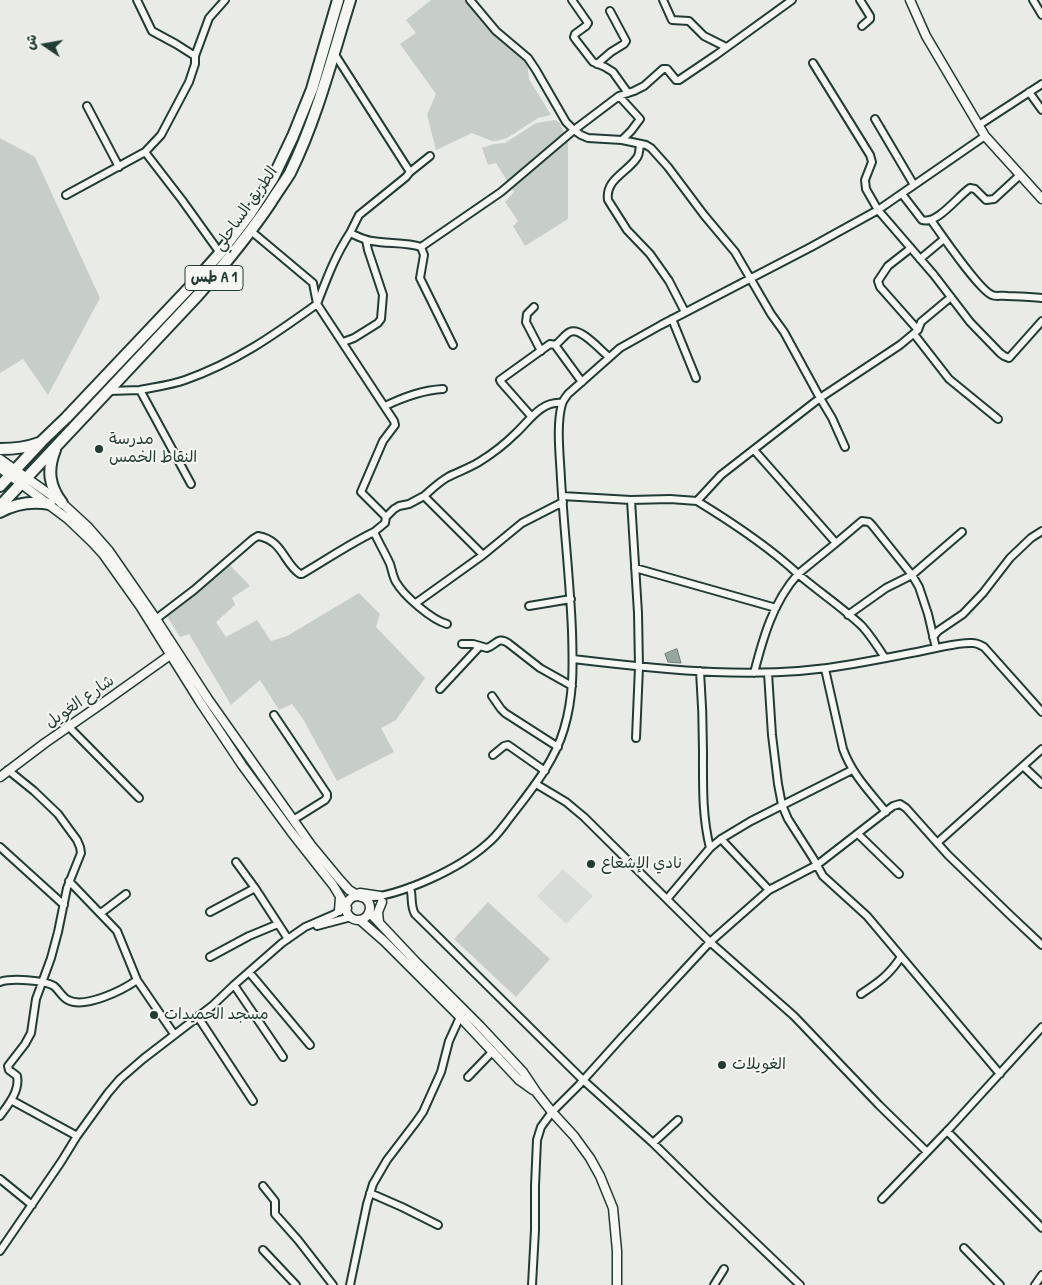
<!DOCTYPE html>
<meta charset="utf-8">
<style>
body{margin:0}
#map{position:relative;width:1042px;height:1285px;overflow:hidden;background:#e9ebe7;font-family:"Patrick Hand","Playpen Sans Arabic",sans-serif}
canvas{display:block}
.north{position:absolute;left:20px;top:20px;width:50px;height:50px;-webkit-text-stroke:4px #f6f6f2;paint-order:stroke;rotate:282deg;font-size:14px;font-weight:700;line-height:20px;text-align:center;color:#1f3d34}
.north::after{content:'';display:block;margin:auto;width:18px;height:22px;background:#1f3d34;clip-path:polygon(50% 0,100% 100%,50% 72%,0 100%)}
</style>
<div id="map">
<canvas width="1042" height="1285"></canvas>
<div class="north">ش</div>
</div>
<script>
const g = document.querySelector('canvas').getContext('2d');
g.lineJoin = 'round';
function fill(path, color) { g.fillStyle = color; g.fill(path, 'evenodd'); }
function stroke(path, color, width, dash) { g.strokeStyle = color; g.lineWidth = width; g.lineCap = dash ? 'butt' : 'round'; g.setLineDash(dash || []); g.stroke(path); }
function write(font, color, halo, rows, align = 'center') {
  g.font = font + ' "Patrick Hand","Playpen Sans Arabic",sans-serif'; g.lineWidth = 4; g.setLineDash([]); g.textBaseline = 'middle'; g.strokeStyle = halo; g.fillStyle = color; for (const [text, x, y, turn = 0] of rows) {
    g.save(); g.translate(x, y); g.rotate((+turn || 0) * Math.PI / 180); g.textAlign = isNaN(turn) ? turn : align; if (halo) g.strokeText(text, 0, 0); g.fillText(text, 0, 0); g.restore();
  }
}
fill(new Path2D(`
 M563 869 593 896 566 924 537 896Z`), '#d8dcd8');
fill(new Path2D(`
 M431 0H469L527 60 529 79 551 115 538 118 507 138 496 141H492L472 133 436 150 427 115 436 94 400 44 416 33 406 20Z
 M555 120 560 123 568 143V219L525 246 513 226 518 221 505 202 514 192 496 163 488 165 482 148 494 144 505 143 536 123Z
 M0 138 35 157 100 298 48 395 23 359 0 373Z
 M230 565 250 586 232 598 235 605 216 622 226 637 257 620 271 641 287 636 359 593 380 614 376 627 425 678 396 720 381 728 394 752 337 781 303 719 292 704 279 710 260 680 231 705 189 634 180 637 167 616Z
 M488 902 550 959 516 997 454 939Z`), '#c7cec9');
const water = new Path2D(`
 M677 649 681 663 668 662 665 654Z`);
fill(water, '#99a6a0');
stroke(water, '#687c75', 1);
const minor = new Path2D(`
 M137 0 152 31 176 44 195 56
 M470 0 496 31 528 58 536 70 566 122 574 130 619 96 634 91 644 86 663 69H667L676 80H679L716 55 792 0
 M572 0 588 23 586 26 575 34 574 37 576 40 593 62 605 67 613 72 628 93
 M663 0 672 20 689 21 704 36 726 47
 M860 0 870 16V19L862 26
 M1033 0 1042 15
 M334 53 410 172 430 156
 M813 63 870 155 872 162 865 180 866 189 878 210 934 275 970 322 1000 353 1004 356 1009 358 1042 321
 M597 64 611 52 624 44 626 41 610 11
 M1029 92 1042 110
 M619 96 640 119 631 131 622 140
 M87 106 119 167
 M875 119 914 185
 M979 125 1042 84
 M640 144C639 150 640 155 636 159 626 173 605 180 608 200L627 230 650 254 669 281 685 312
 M145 152 182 200 220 253
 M410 172 406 177 359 215 350 233C357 236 364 240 372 241 388 244 406 242 421 247L424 255 420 278 453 345
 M902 194 922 220C937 225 958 196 970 188L975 189 986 200 994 199 1020 175
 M66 195 145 152 161 135 189 82 195 64V56L209 18 225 0
 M931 220C941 234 979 290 992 295 996 297 1002 295 1007 296 1019 296 1030 297 1042 298
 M251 231 313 283 317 304C327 278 335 256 350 233
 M421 247 501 192 574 130 581 135 588 138 622 140 646 145 651 148 668 167 704 215 735 252 771 314 784 332 820 398 832 418 845 447
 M911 248 888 266 878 281 880 287 918 330
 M920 259 944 239
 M534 307 527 314 526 322 541 351
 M672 319 696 378
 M914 334 949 379 998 419
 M343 342 354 338 378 323 381 319 383 295 368 250 366 240
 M555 345C560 342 565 334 570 332 581 327 601 351 609 357
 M140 390C155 387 171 385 185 380 236 362 274 335 317 304L394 421 395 425 383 441 361 492 386 517
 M109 391 140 390 191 484
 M562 403C541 401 530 420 516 433 505 444 492 454 479 462 469 468 458 472 448 477 439 482 432 489 424 496L483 555 522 523 563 502
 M385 406C404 397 422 390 443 389
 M531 416 501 382 500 380 550 344 555 345 582 382
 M754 450 836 543 798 574C819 592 842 607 862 626 871 636 878 647 885 658
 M424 496 409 504 399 506 394 509 386 517 385 523 374 532C379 543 385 553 390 564 392 570 393 577 396 582 404 596 432 620 447 624
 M562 496 631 500 670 499 697 501
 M631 500 638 613 639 667 636 738
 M836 543 862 521 869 522 872 525 912 575 919 587 928 614 936 648
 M635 568 776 608
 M416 603 483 555
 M529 606 571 599
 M848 615 886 588 912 575 962 532
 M156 619 194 590 253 539 258 536C283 540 284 564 300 574H302C326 560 349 544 374 532
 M933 637 938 631 963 614 983 593 1010 558 1031 538 1042 531
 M462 644H473L487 648C496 645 498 636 508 643L540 668 572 686
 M573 659C665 670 761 681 853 664 881 659 908 654 936 648 947 646 961 642 973 643 977 643 980 645 984 647L1042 712
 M825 669 843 749C852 774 869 791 886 812
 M700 671C702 698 703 725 703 752 703 785 702 816 710 848
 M754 673C763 638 773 602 798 574 768 546 733 523 697 501L721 475 820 398 900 345 918 330 921 322 951 297
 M768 673 772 735 778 784 782 805 788 819 813 858 823 876 867 916 1000 1074
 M440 689 480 646
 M492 696 501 709 505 713 558 747
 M274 715 327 794V797L325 800 293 820
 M69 727 139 798
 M493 755 504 746 508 745 545 771
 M1023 766 1042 784
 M536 784 566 802 584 817 710 942 794 1016 879 1105 927 1152
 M858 834 899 874
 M721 839 769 890
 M937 843 1042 749
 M0 847 64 905
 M236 862 255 888 288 939
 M69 881 117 931 137 980 174 1034
 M410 887C413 896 410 906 415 914L583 1080 653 1143 711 1200 800 1285
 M364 898C401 896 459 869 487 844 496 837 502 828 509 819 531 790 554 763 564 729 574 696 573 664 572 631 570 580 564 530 561 479 560 457 556 425 562 404 563 400 566 397 568 394L620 348 661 325 811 247 878 210 985 136
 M667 899 710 848 721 839 751 821 852 770
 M210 912 255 888
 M101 913 126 894
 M317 926 351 917
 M210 957 249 936 278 924
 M249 972 310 1045
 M0 982C11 978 44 980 54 986 59 990 62 997 68 1000 85 1009 123 990 137 980
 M234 985 283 1057
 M861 994C879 982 889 975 901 957
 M198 1017 253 1101
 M468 1077 493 1051
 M11 1100 77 1136
 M0 1116C8 1105 20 1091 17 1076L9 1070 8 1066 25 1044 31 1033 36 999 51 958 58 932 67 888 81 853 80 847 77 840 58 814 34 791 8 770
 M947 1131 1042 1228
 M653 1143 678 1120
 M0 1179 32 1205
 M263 1186 275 1201V1214L298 1240 333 1285
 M370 1193 402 1207 438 1225
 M882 1199 951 1127 1042 1027
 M964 1248 1000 1285
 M263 1250 296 1285
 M0 1251 61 1162 77 1136 108 1093 120 1079 143 1059 212 1006 234 985 282 943 305 927 335 914 342 909
 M350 1285 367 1204 373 1184 387 1160 416 1122 423 1112 441 1072 449 1041 460 1017
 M532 1285 535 1230V1186L537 1140 541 1127 552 1112 578 1086 622 1037 710 942 769 890 817 865 893 806 900 804 906 808 948 855 1010 915 1042 945
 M714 1285 724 1269
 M1035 1285 1042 1275`);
const tertiary = new Path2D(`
 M910 0 926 36 985 136 1042 199
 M0 459 62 503 87 526 109 551 156 619 208 699 311 845 340 880 349 890 361 897
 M0 468 68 519 92 542 103 554 140 606 200 702 242 765 292 833 333 885 347 908
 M0 777 45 743 107 700 173 653
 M360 893 380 896
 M346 908a12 12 0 1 1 24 0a12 12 0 1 1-24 0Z
 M339 911 340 897
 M369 912 417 963 480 1026 523 1072 537 1093 552 1112 574 1136 590 1158 600 1176 613 1208 617 1251V1285
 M360 920 384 941 460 1017 519 1080 533 1090
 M379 922 378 912 382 902`);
const trunk = new Path2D(`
 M0 449C13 449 26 448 39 443
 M55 450C47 470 49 486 62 503
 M0 486 42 441 66 418 190 287 220 253 249 215 273 178 293 136 312 89 338 0
 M0 506 198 295C224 265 249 235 271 202 277 192 284 183 290 173 317 118 332 58 350 0
 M0 512C16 503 32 501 50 504`);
stroke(minor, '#1f3d34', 10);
stroke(tertiary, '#1f3d34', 11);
stroke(trunk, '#1f3d34', 14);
stroke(minor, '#f6f6f2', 6);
stroke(tertiary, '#f6f6f2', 8);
stroke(trunk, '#f6f6f2', 10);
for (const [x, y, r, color] of [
 [99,449,5,"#1f3d34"],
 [591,864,5,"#1f3d34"],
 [154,1015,5,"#1f3d34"],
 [722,1065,5,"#1f3d34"]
]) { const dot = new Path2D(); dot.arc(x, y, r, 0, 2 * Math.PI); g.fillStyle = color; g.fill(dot); stroke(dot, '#f6f6f2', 2); }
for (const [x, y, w] of [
 [214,278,58]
]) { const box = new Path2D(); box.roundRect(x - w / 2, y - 12.5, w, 25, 4); g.fillStyle = '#f6f6f2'; g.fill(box); stroke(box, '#1f3d34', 1); }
write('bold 15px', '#1f3d34', null, [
 ["طس A 1",214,278]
]);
write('16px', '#1f3d34', '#f6f6f2', [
 ["الطريق الساحلي",246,209,-55],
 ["شارع الغويل",80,702,-35]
]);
write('16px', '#1f3d34', '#f6f6f2', [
 ["مدرسة",109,440],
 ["النقاط الخمس",109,458],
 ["نادي الإشعاع",601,864],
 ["مسجد الحميدات",164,1015],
 ["الغويلات",732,1065]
], 'left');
</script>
